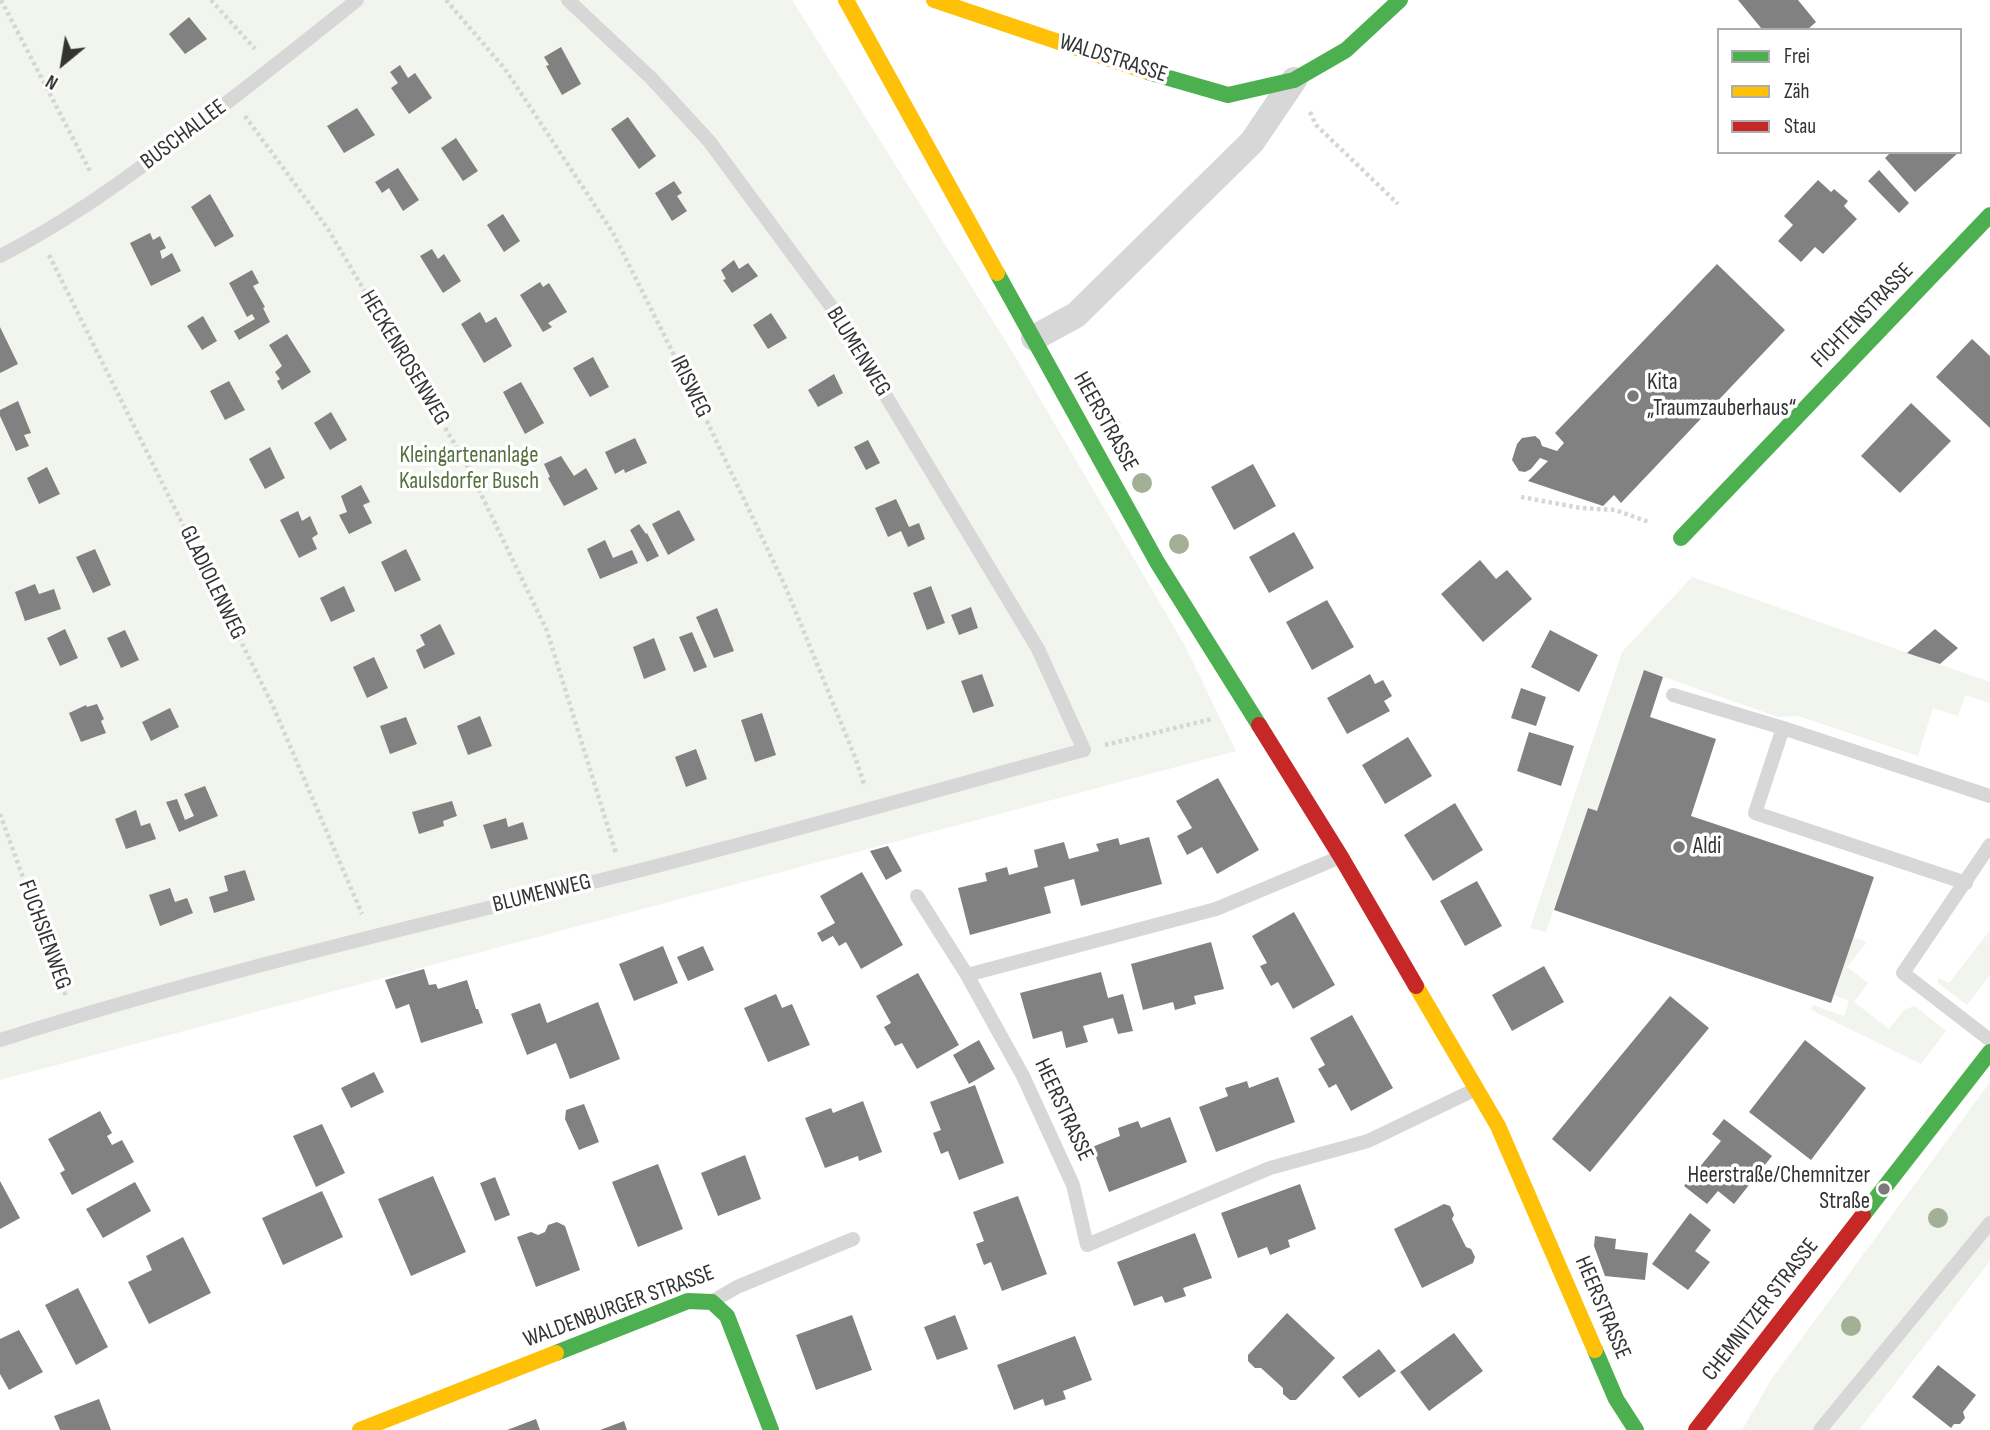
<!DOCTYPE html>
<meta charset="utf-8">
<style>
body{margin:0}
#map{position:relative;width:1990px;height:1430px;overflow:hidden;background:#fff;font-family:"Sofia Sans Condensed",sans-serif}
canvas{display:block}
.legend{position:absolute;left:1717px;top:28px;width:245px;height:126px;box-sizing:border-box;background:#fff;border:2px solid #adadad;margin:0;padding:9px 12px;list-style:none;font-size:21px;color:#333}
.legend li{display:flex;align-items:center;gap:14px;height:35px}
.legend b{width:35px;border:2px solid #adadad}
.north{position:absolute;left:28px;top:28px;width:70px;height:70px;-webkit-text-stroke:5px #fff;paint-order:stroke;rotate:210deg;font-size:19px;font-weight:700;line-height:28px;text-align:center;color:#333}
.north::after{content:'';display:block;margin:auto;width:24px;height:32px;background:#333;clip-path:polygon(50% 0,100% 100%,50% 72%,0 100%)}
</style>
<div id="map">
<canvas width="1990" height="1430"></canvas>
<ul class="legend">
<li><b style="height:9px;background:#4caf50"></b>Frei</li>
<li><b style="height:9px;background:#ffc107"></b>Zäh</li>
<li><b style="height:9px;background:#c62828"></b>Stau</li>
</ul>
<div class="north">N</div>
</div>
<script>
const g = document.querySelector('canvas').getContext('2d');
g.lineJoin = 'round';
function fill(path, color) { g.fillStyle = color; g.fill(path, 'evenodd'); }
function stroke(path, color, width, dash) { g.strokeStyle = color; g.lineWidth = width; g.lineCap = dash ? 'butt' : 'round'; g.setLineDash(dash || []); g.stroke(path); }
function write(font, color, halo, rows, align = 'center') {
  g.font = font + ' "Sofia Sans Condensed",sans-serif'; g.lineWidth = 7; g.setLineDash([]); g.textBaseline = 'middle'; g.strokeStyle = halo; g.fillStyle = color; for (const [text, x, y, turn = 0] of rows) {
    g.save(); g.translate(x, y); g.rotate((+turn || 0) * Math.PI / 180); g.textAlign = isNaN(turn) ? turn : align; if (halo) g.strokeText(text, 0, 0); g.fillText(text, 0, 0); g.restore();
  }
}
fill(new Path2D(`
 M0 0H792L1013 353 1184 644 1236 751 0 1080Z
 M1692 577 1990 682V703L1965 695 1958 716 1933 708 1918 756 1798 716 1778 717 1644 670 1597 811 1588 808 1546 932 1530 928 1622 652Z
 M1990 930V975L1967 1005 1938 983V978L1949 983Z
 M1853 937 1867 942 1847 967 1868 983 1854 1002 1889 1029 1905 1009 1915 1006 1946 1031 1921 1064 1811 1010 1813 1005 1844 1016 1849 1001 1834 995Z
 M1990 1082V1261L1859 1430H1742L1771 1380Z`), '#f1f5ed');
fill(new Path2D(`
 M1738 0H1798L1816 22 1807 30H1759L1761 28Z
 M189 17 207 39 185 54 169 34Z
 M561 47 581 84 562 95 546 66 549 65 544 57Z
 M400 65 408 78 415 73 432 98 409 114 391 88 398 83 390 72Z
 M357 108 375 135 344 153 327 126Z
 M628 117 656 156 639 169 611 129Z
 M456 138 478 171 463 181 441 148Z
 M1891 152H1959L1915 192 1885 158Z
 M398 168 419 200 403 211 389 188 382 193 375 182Z
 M1879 170 1909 203 1899 213 1868 181Z
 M1818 180 1831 192 1834 189 1848 201 1844 206 1857 219 1823 254 1815 247 1801 262 1778 241 1793 225 1784 216Z
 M674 181 682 193 677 196 687 211 672 221 655 193Z
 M210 194 234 236 215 247 191 207Z
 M503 214 520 241 504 252 487 225Z
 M150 233 153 240 160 236 166 248 160 251 162 259 172 253 181 271 151 286 130 243Z
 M432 249 438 259 444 254 461 281 443 293 420 256Z
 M734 260 739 269 748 263 758 276 732 293 723 280 726 279 721 270Z
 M1717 264 1785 330 1621 503 1614 495 1603 506 1528 481 1548 461 1540 458 1531 469 1525 472 1519 471 1512 460 1517 444 1522 438 1535 436 1540 440 1542 446 1557 451 1564 443 1555 433Z
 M252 270 259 283 253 286 265 307 263 308 270 322 239 340 234 331 255 319 252 314 247 317 229 283Z
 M540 282 543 287 549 283 567 312 548 323 552 327 543 332 520 295Z
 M480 312 486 323 496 317 512 346 484 363 461 324Z
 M771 313 787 338 768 349 753 325Z
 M203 316 217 341 202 350 187 326Z
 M0 327 18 364 0 373Z
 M287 334 311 372 282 390 277 381 280 379 275 372 282 366 269 345Z
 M1972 339 1990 356V428L1936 377Z
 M593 357 609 387 590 397 573 368Z
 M834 374 843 393 818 407 808 390Z
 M229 381 245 410 225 420 210 391Z
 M521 382 544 423 525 434 503 392Z
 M18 401 31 433 24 435 29 446 16 451 0 416V410Z
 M1911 403 1951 441 1900 493 1861 456Z
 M331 412 347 440 330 450 314 423Z
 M635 438 647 463 625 473 624 469 615 474 605 452Z
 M868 440 880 463 866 470 854 447Z
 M270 447 285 478 265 489 249 459Z
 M561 456 574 476 586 468 598 489 564 506 548 478 550 477 544 464Z
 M1253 464 1276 506 1234 530 1211 487Z
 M47 467 60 494 39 504 27 478Z
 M361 485 370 502 363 505 372 523 349 534 339 515 347 512 341 496Z
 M896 499 909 527 919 523 925 539 908 547 901 531 888 537 875 508Z
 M679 510 695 540 668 555 652 524Z
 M298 511 302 521 310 516 318 534 312 538 317 549 299 558 280 520Z
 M639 524 646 534 647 533 659 556 647 562 630 530Z
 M1294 532 1314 568 1269 593 1249 557Z
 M605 540 613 558 632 550 638 563 600 579 587 549Z
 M95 549 111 585 93 593 76 557Z
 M406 549 421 580 395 592 381 562Z
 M1480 560 1496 579 1507 570 1532 599 1483 642 1441 594Z
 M35 584 39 594 54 589 61 609 25 621 15 592Z
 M344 586 355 611 331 622 320 598Z
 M931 586 945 623 927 630 913 593Z
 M1327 600 1354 647 1312 670 1286 622Z
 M971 607 978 628 959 635 951 615Z
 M717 608 734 651 714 658 696 617Z
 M440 624 455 654 424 669 416 650 425 645 420 635Z
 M65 629 78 658 60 666 47 638Z
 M1935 629 1958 648 1940 664 1907 653Z
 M125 630 139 660 121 668 107 638Z
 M1550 630 1598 655 1579 692 1531 667Z
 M692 632 707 667 694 672 679 637Z
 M654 638 666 670 644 679 633 647Z
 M374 657 388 688 367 698 353 667Z
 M1644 670 1663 677 1650 717 1716 739 1691 816 1874 877 1831 1003 1554 910 1588 808 1597 811Z
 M982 674 994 706 973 713 961 681Z
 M1370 674 1375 684 1383 680 1392 696 1384 701 1390 711 1347 734 1327 698Z
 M1521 688 1546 697 1536 726 1511 718Z
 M97 704 104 719 101 721 106 733 81 742 69 713 86 705 87 707Z
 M170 708 179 727 151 741 142 722Z
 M762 713 776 755 755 762 741 720Z
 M480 716 492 746 468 755 457 726Z
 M406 717 417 744 390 754 380 726Z
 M1529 732 1574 746 1561 786 1517 771Z
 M1408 737 1432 776 1385 804 1362 765Z
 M696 749 707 779 686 787 675 757Z
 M1218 778 1259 850 1217 874 1202 847 1187 855 1177 836 1192 828 1176 801Z
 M205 786 218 816 179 832 166 802 177 799 185 820 194 816 184 794Z
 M452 801 457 816 443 821 444 826 419 834 412 812Z
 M1455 803 1483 850 1433 881 1404 835Z
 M136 810 141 826 150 823 156 839 126 849 115 819Z
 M506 818 508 827 523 822 528 839 491 849 483 825Z
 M1149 837 1162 884 1081 906 1074 879 1044 887 1051 913 970 935 958 888 987 881 985 873 1007 867 1009 875 1038 867 1034 850 1064 842 1069 859 1099 851 1096 844 1118 838 1120 845Z
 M888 846 902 871 886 880 870 851Z
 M245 870 255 900 214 913 209 897 228 891 224 876Z
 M862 872 903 945 861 969 846 942 839 946 833 936 822 942 817 933 835 923 820 896Z
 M1477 881 1502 926 1465 946 1440 901Z
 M170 888 175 902 187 898 193 913 160 926 149 895Z
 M1294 912 1335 985 1293 1009 1278 982 1271 986 1260 966 1267 963 1252 936Z
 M1211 942 1224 989 1194 996 1196 1004 1175 1010 1173 1002 1143 1010 1131 964Z
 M663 946 678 983 634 1001 619 964Z
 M703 946 714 970 688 981 677 957Z
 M1544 966 1564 1002 1512 1031 1492 995Z
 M424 969 429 985 436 984 438 989 467 980 476 1009H478L483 1023 421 1043 409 1004 396 1009 385 980Z
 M1101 972 1108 998 1123 994 1133 1031 1118 1034 1113 1018 1083 1026 1088 1042 1066 1048 1062 1031 1033 1039 1020 993Z
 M918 973 959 1045 917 1069 902 1043 895 1046 884 1027 891 1023 876 996Z
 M776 994 782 1008 792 1004 810 1045 768 1062 744 1008Z
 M1670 996 1709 1028 1590 1172 1552 1139Z
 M598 1002 620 1059 570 1079 556 1043 527 1055 511 1014 540 1003 547 1023Z
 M1352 1015 1393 1088 1351 1111 1336 1084 1329 1088 1318 1069 1325 1065 1310 1038Z
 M979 1040 995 1069 969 1084 953 1055Z
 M1805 1040 1866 1088 1811 1160 1749 1112Z
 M374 1072 384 1092 351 1108 341 1088Z
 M1278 1077 1295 1122 1216 1152 1199 1107 1228 1096 1225 1088 1247 1081 1249 1088Z
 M975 1085 1004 1163 959 1180 948 1151 941 1154 933 1133 941 1130 930 1102Z
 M863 1101 882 1152 859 1161 858 1156 825 1168 805 1118 831 1108 833 1113Z
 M584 1104 599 1142 579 1150 565 1119 566 1110Z
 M100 1111 112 1133 107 1136 112 1145 122 1140 134 1162 72 1195 60 1173 65 1170 48 1139Z
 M1170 1117 1187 1162 1109 1192 1092 1147 1120 1136 1118 1128 1138 1121 1141 1128Z
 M1724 1119 1772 1156 1734 1204 1718 1191 1707 1204 1684 1186 1721 1141 1712 1134Z
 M322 1124 345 1173 316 1187 293 1136Z
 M745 1155 761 1199 718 1216 701 1173Z
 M658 1164 683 1229 638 1247 612 1182Z
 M433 1176 466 1252 411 1276 378 1199Z
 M495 1177 510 1215 495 1221 480 1183Z
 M0 1181 20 1218 0 1229Z
 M135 1182 151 1211 103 1238 86 1209Z
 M1300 1184 1316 1229 1288 1240 1290 1247 1270 1255 1267 1247 1238 1258 1221 1213Z
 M322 1191 343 1237 283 1265 262 1218Z
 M1018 1196 1047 1274 1002 1291 991 1262 984 1265 976 1244 984 1241 973 1212Z
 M1444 1204 1450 1206 1454 1215 1452 1219 1466 1247 1471 1249 1475 1257 1473 1263 1422 1288 1394 1229Z
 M1690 1213 1711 1230 1695 1251 1710 1262 1688 1290 1652 1264Z
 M557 1222 565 1226 580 1270 536 1287 517 1237 531 1232 538 1235 545 1232 548 1225Z
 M1195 1233 1212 1278 1183 1288 1186 1296 1165 1303 1162 1296 1134 1306 1117 1262Z
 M1595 1236 1616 1239 1615 1249 1648 1253 1645 1280 1605 1276 1594 1246Z
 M183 1237 211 1293 149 1324 128 1282 152 1270 146 1256Z
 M78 1288 108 1347 76 1365 45 1305Z
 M1287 1313 1335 1358 1296 1400H1290L1283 1394V1388L1261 1368H1255L1248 1361V1355Z
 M852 1315 872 1370 816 1390 796 1335Z
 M955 1315 968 1349 937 1360 924 1327Z
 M19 1330 43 1372 9 1390 0 1374V1339Z
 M1454 1333 1483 1371 1429 1411 1400 1372Z
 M1075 1336 1092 1380 1063 1391 1066 1399 1045 1406 1043 1399 1014 1410 997 1365Z
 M1379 1349 1396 1371 1359 1398 1342 1377Z
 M1938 1365 1976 1395 1963 1412 1965 1418 1960 1424H1954L1951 1428 1912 1397Z
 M99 1399 111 1430H60L54 1416Z
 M536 1419 540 1430H507Z
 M624 1421 627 1430H600Z`), '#818181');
stroke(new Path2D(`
 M1 0 91 173
 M211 0 255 49
 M446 0 505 69 613 233 704 415 786 588 855 757 865 787
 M1310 112 1316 125 1398 204
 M245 116 328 229 466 463 547 631 616 853
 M49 255 272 704 362 914
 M1521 497 1581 508 1615 510 1649 522
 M1105 745 1212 719
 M0 814 66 996`), '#d6d6d6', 4.5, [3.5, 3.5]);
stroke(new Path2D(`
 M0 256C61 225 116 186 171 145 234 98 296 49 357 0
 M1673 695 1783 728
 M1990 845 1903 973 1990 1040
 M1338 858 1216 909 967 975 1023 1076 1073 1185 1087 1245 1270 1168 1368 1141 1476 1089
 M1966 883 1755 813 1783 728 1990 796
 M917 896 967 975
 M0 1040C204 975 413 927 621 875 776 836 930 792 1084 750L1038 649 836 313 709 141 651 78 568 0
 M713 1301 737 1287 853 1239
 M1820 1430 1990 1223`), '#d7d7d7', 14);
stroke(new Path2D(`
 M1034 338 1076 315 1252 142 1294 80`), '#d7d7d7', 26);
stroke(new Path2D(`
 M1148 72 1228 95 1294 80 1346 50 1400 0
 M997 273 1157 562 1259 725
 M1681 538 1990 215
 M1863 1215 1990 1052
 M1595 1350 1616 1399 1636 1430
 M556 1353 688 1301 712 1302 727 1316 771 1430`), '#4caf50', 16);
stroke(new Path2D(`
 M846 0 997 273
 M934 0 1148 72
 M1416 986 1498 1126 1595 1350
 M360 1430 556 1353`), '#ffc107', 16);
stroke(new Path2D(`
 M1259 725 1341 857 1416 986
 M1696 1430 1863 1215`), '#c62828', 16);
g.fillStyle = '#a2b095';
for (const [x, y] of [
 [1111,426],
 [1142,483],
 [1179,544],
 [1938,1218],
 [1851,1326]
]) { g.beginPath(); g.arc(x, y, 10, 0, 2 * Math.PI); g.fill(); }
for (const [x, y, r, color] of [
 [1633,396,7,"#7a7a7a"],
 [1679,847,7,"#7a7a7a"],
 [1884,1189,7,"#7a7a7a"]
]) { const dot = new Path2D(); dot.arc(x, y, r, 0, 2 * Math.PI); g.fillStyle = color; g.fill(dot); stroke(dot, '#fff', 2.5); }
write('23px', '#333', '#fff', [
 ["WALDSTRASSE",1113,59,18],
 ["BUSCHALLEE",184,135,-37],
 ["FICHTENSTRASSE",1863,316,-46],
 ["BLUMENWEG",858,352,58],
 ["HECKENROSENWEG",404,358,59],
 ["IRISWEG",690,387,64],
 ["HEERSTRASSE",1105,422,61],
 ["GLADIOLENWEG",212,583,64],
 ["BLUMENWEG",542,894,-14],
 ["FUCHSIENWEG",44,935,70],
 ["HEERSTRASSE",1063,1110,65],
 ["WALDENBURGER STRASSE",619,1307,-20],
 ["HEERSTRASSE",1602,1308,67],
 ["CHEMNITZER STRASSE",1761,1310,-52]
]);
write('23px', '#333', '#fff', [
 ["Kita",1647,383],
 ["„Traumzauberhaus“",1647,409],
 ["Aldi",1693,847],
 ["Heerstraße/Chemnitzer",1870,1176,"right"],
 ["Straße",1870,1202,"right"]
], 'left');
write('23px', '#56703f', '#fff', [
 ["Kleingartenanlage",469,456],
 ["Kaulsdorfer Busch",469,482]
]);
</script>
